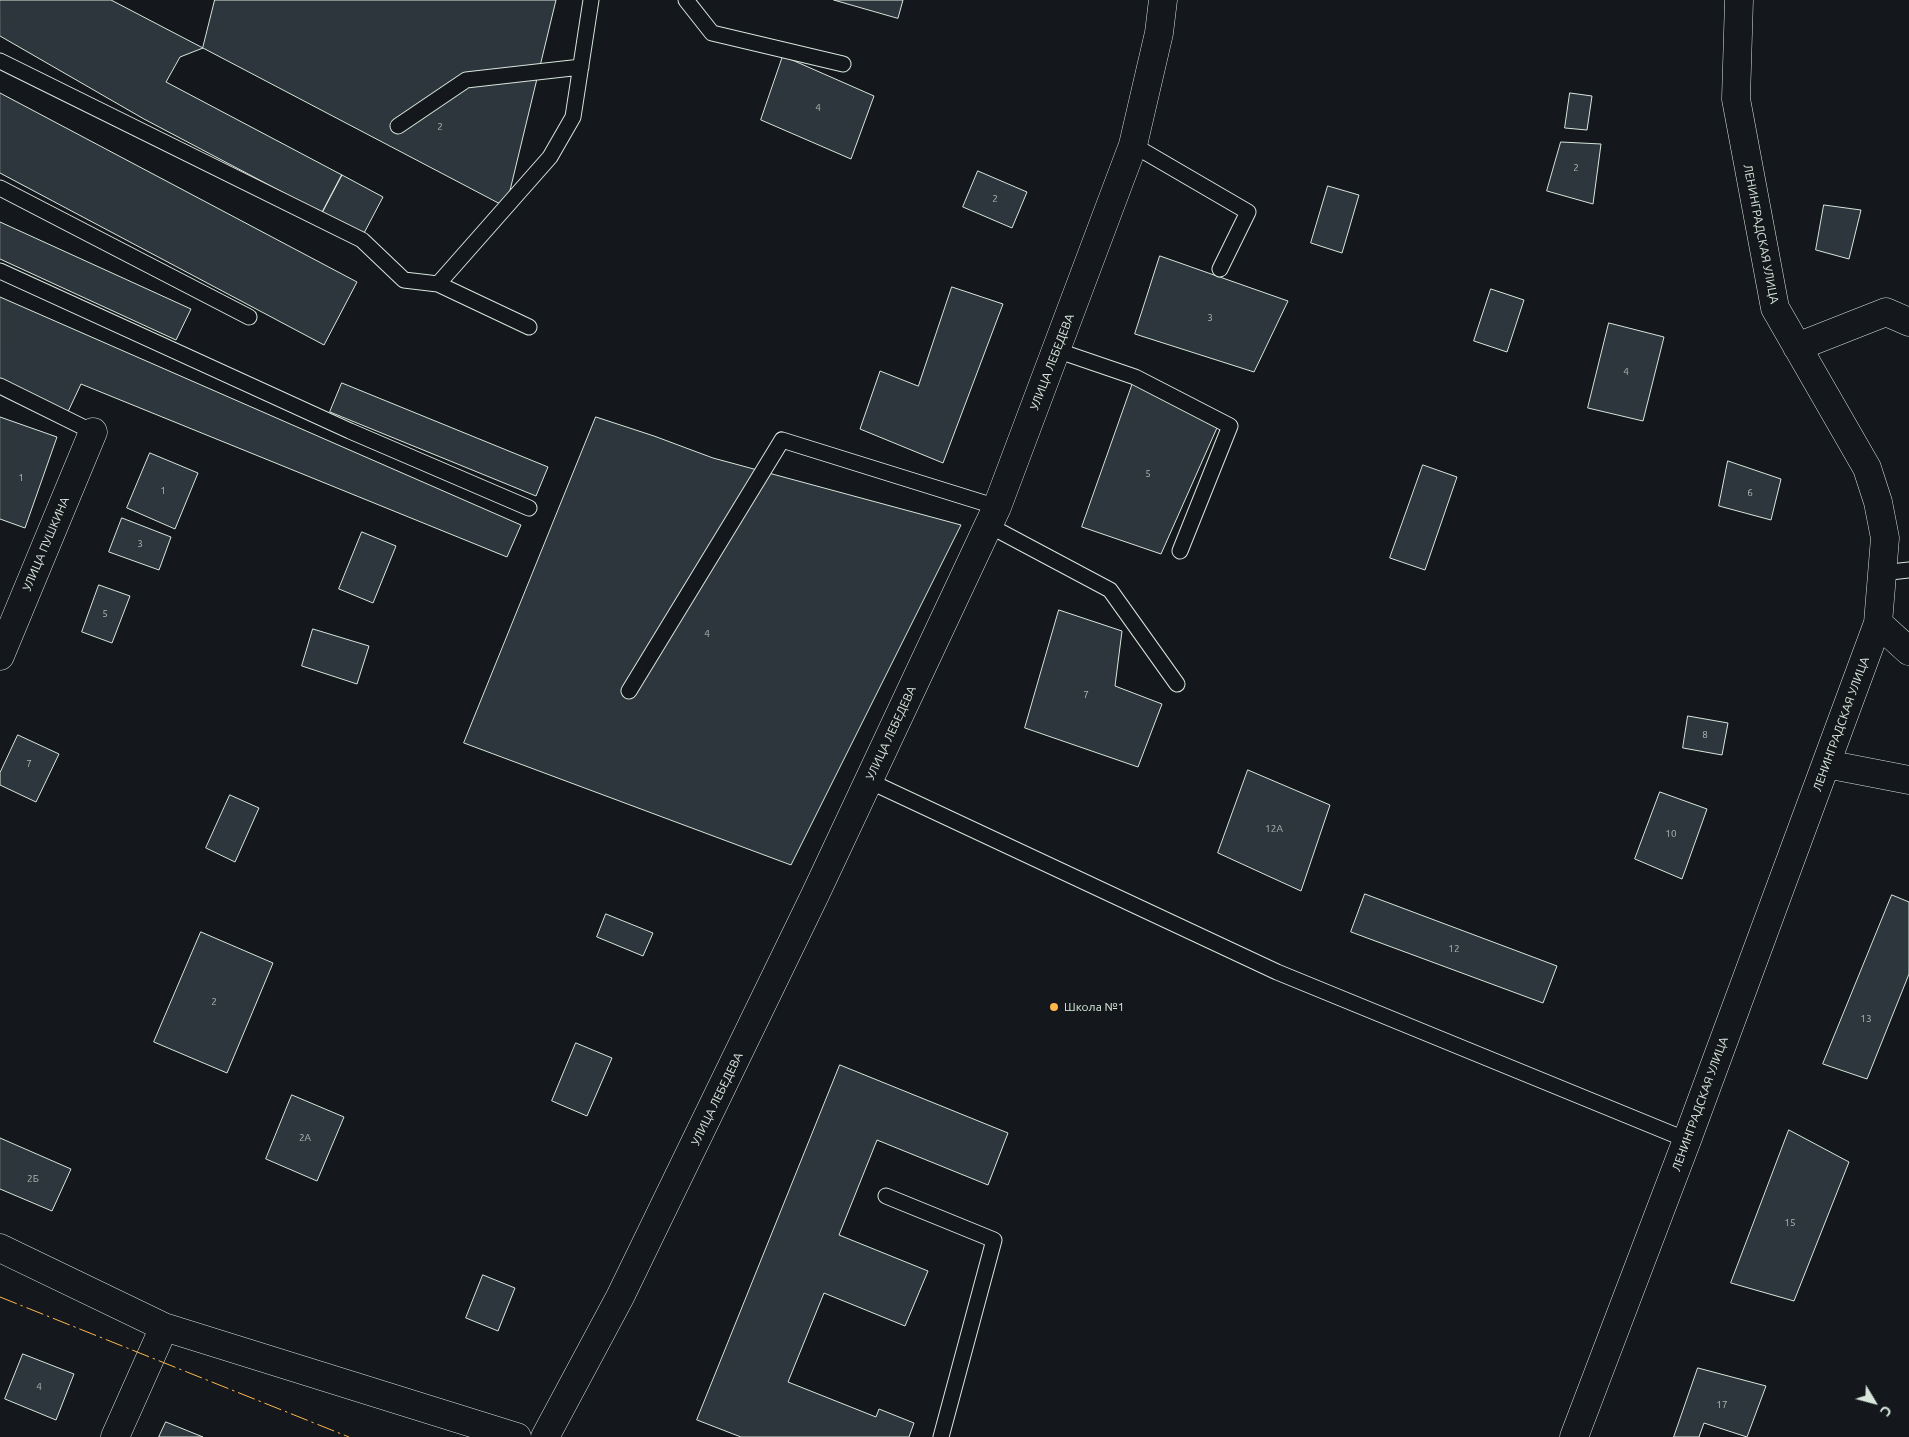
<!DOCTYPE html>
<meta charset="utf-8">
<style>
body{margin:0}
#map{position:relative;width:1909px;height:1437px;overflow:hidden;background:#14181c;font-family:Ubuntu,sans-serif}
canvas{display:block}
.north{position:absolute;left:1849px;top:1377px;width:50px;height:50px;-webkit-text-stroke:4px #14181c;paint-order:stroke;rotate:127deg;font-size:14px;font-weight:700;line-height:20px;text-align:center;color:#d8e6dc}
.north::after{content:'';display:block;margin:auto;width:18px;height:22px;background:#d8e6dc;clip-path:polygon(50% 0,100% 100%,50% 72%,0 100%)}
</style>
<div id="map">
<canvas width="1909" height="1437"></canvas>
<div class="north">С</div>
</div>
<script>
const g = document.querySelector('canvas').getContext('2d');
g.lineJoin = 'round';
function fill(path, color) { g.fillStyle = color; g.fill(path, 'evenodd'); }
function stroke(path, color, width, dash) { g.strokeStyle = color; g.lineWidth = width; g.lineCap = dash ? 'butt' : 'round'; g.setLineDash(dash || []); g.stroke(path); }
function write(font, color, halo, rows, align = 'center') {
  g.font = font + ' Ubuntu,sans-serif'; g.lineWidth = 4; g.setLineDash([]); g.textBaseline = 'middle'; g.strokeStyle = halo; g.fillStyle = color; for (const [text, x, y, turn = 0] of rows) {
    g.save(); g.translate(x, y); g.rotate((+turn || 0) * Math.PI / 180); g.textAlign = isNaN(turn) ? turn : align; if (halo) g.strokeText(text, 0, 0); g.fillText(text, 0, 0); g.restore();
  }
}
const building = new Path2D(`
 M0 0H111L203 48 180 57 166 82 342 175 322 213 144 119 0 36Z
 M215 0H556L506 207 203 48Z
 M834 0H903L898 18Z
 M783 56 874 96 851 159 761 120Z
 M0 93 357 282 324 345 0 173Z
 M1570 93 1592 96 1587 130 1565 128Z
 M1561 142 1601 144 1593 204 1547 191Z
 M978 171 1027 192 1012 228 963 207Z
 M342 175 383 197 363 235 322 213Z
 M1328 186 1359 195 1342 253 1311 243Z
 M1824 205 1861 210 1849 259 1816 250Z
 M0 222 191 309 176 340 0 259Z
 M1160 256 1288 301 1254 372 1135 334Z
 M952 287 1003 304 943 463 860 429 880 371 918 386Z
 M1491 289 1524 300 1507 352 1474 341Z
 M0 297 521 525 507 557 81 384 66 416 0 386Z
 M1609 323 1664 337 1643 421 1588 408Z
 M1135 377 1220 421 1161 554 1082 527Z
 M342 383 548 467 536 496 330 412Z
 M0 417 57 437 25 528 0 519Z
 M596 417 654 436 713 458 961 525 791 865 464 743Z
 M150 453 198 473 175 529 127 508Z
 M1728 461 1781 479 1771 520 1719 506Z
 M1423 465 1457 477 1425 570 1390 558Z
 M122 518 171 537 159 570 109 552Z
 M362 532 396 546 373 603 339 589Z
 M99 585 130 596 112 643 82 632Z
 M1059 610 1122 631 1115 686 1162 704 1138 767 1025 728Z
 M313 629 369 646 357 684 302 666Z
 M1688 716 1728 723 1722 755 1683 748Z
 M18 735 59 754 36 802 0 785V773Z
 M1248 770 1330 805 1301 891 1218 853Z
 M1660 792 1707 809 1682 879 1635 859Z
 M230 795 259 808 235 862 206 848Z
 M1365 894 1557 966 1543 1003 1351 932Z
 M1892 895 1909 902V974L1867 1079 1823 1064Z
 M606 914 653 933 643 956 597 937Z
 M201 932 273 963 227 1073 154 1042Z
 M576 1043 612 1058 587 1116 552 1101Z
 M840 1065 1008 1133 988 1185 877 1140 839 1235 928 1271 905 1326 824 1293 788 1382 876 1417 879 1409 914 1423 909 1437H741L697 1420Z
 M292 1095 344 1117 317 1181 266 1159Z
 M1789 1130 1849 1162 1794 1301 1731 1283Z
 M0 1138 71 1169 52 1211 0 1189Z
 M483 1275 515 1288 498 1331 466 1318Z
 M23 1354 74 1374 56 1420 5 1399Z
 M1698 1368 1766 1386 1747 1437 1704 1423 1699 1437H1674Z
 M166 1422 203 1437H159Z`);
fill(building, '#2c363c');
stroke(building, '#d8e6dc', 1);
const service = new Path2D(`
 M686 0 712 33 843 64
 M0 61 362 240 404 280 438 284 529 327
 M398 126 466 80 581 67
 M1133 145 1248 212 1220 269
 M0 188 249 317
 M0 271 350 431 529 508
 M438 284 550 157 573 117 591 0
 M1056 350 1135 377 1230 426 1180 551
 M0 386 93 432
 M988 525 1110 590 1177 684
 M1882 573 1909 570
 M629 691 782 440 997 507
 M869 781 1277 972 1687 1140
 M886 1196 994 1240 941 1437`);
const minor = new Path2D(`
 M1797 347 1886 312 1909 322
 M1878 623 1909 651
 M0 656 93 432
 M1826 764 1909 780
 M0 1248 164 1327 517 1437
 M115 1437 164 1327
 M545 1437 620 1297 815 895 997 507 1133 145 1159 33 1163 0
 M1574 1437 1687 1140 1878 623 1885 538 1878 502 1867 468 1775 308 1736 99 1739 0`);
stroke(service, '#d8e6dc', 17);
stroke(minor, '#d8e6dc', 29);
stroke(service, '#14181c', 15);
stroke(minor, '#14181c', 28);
stroke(new Path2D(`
 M0 1297 349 1437`), '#ffb74d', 1, [18, 4, 2.5, 4]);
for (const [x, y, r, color] of [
 [1054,1007,5,"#ffb74d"]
]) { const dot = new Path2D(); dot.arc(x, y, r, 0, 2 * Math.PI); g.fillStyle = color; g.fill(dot); stroke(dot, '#14181c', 2); }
write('10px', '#adbab4', null, [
 ["4",818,108],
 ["2",440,127],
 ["2",1576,168],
 ["2",995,199],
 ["3",1210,318],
 ["4",1626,372],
 ["5",1148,474],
 ["1",21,478],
 ["1",163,491],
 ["6",1750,493],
 ["3",140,544],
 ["5",105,614],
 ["4",707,634],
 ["7",1086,695],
 ["8",1705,735],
 ["7",29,764],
 ["12А",1274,829],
 ["10",1671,834],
 ["12",1454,949],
 ["2",214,1002],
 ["13",1866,1019],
 ["2А",305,1138],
 ["2Б",33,1179],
 ["15",1790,1223],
 ["4",39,1387],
 ["17",1722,1405]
]);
write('12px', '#d8e6dc', '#14181c', [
 ["ЛЕНИНГРАДСКАЯ УЛИЦА",1761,234,79],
 ["УЛИЦА ЛЕБЕДЕВА",1052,362,-69],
 ["УЛИЦА ПУШКИНА",46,544,-67],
 ["ЛЕНИНГРАДСКАЯ УЛИЦА",1841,724,-70],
 ["УЛИЦА ЛЕБЕДЕВА",891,733,-65],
 ["УЛИЦА ЛЕБЕДЕВА",717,1099,-64],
 ["ЛЕНИНГРАДСКАЯ УЛИЦА",1700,1104,-70]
]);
write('12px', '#d8e6dc', '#14181c', [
 ["Школа №1",1064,1007]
], 'left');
</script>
